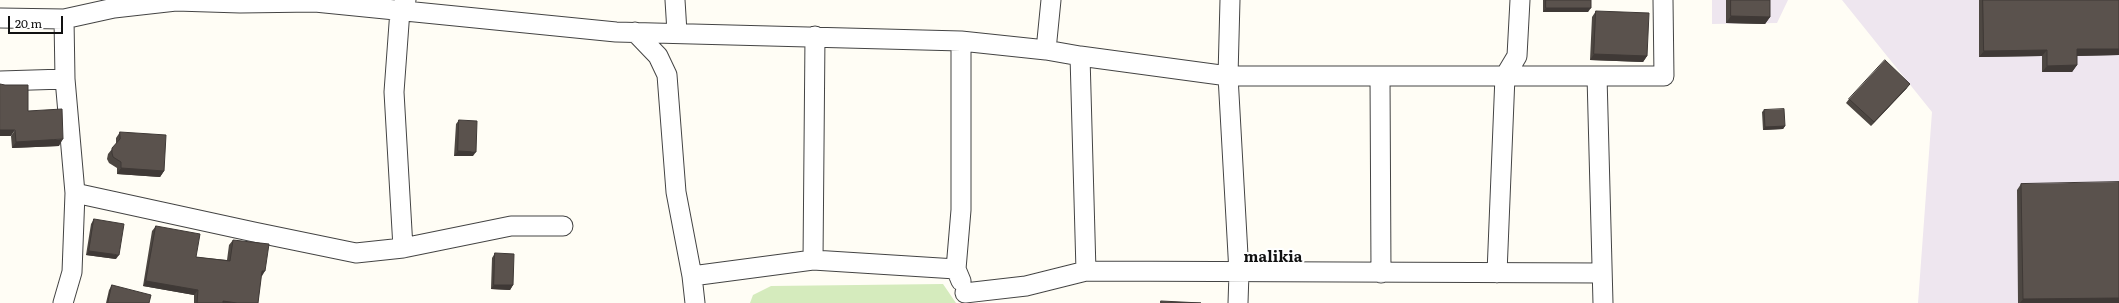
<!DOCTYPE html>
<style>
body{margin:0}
#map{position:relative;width:2119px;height:303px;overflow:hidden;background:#fffdf5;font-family:Literata,serif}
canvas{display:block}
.scale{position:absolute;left:8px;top:16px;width:55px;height:18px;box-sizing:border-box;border:2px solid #111;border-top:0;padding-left:5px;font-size:12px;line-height:14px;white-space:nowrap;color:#111;-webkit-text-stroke:3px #fff;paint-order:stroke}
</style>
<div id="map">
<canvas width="2119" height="303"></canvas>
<div class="scale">20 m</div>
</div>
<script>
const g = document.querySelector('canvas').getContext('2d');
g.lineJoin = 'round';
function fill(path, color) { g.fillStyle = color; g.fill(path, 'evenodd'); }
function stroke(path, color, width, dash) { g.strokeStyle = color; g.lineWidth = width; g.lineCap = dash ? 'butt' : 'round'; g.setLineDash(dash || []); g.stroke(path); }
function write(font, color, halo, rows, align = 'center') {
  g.font = font + ' Literata,serif'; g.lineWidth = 4; g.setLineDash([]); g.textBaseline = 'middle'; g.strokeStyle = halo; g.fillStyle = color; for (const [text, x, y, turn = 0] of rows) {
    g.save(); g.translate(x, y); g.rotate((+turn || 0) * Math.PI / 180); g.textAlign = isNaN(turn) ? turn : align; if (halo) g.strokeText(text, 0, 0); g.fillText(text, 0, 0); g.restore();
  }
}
fill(new Path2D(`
 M1712 0H1788L1777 23 1712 24Z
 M1842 0H2119V303H1918L1932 112Z`), '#eee6ef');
fill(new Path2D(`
 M943 284 956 303H750L753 295 771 286Z`), '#d5ebbd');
const street = new Path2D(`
 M675 0 677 32
 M1230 0 1228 76 1239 273 1238 303
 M0 18 64 19 114 8 176 1 240 3 315 2 616 32 961 41 1046 50 1080 56 1228 76H1664L1663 0
 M635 32 658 56 667 75 676 192 692 276 695 303
 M1046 50 1051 0
 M1080 56 1086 271
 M1380 76 1381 273
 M1597 76 1603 303
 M0 81 65 79
 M75 193 254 232 356 253 403 248 394 92 400 10 406 0
 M403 248 511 226H563
 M813 260 815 36
 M1497 273 1505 76 1517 56 1520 0
 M692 276 813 260 956 269
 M961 281 956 269 961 210V41
 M965 293 1026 286 1086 271 1602 273
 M63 303 72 272 75 193 65 79 64 19`);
stroke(street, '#444', 21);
stroke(street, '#fff', 19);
fill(new Path2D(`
 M1543 0H1591L1588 12H1543Z
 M1726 0H1770V17L1765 24 1726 23Z
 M1979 0H2119V55L2077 56V65L2072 72H2042V56L1979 57Z
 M1596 11 1647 56 1643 62 1590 60 1592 17Z
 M1907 88 1871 126 1846 103 1849 99Z
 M1764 110 1785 126 1783 129 1763 130 1762 112Z
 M28 111 59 146 12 148 11 136Z
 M459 120 473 156H454L456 124Z
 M120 132 164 171 160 177 117 174V168L109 163 107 159 108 154 116 144V138Z
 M2021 184 2119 303H2018L2017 190Z
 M94 219 116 259 86 255 91 224Z
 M156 226 196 257 227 260 229 245 233 240 262 276H261L258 303H194V295L143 286 152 231Z
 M495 253 513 285 510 290 491 289 492 258Z
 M112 285 149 303H106L109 290Z`), '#4d4742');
fill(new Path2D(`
 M1546 8H1591L1588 12H1543Z
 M1731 16 1770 17 1765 24 1726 23Z
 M2077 49H2119V55L2072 56Z
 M2047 50 2042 56 1979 57 1984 51Z
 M1594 54 1647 56 1643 62 1590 60Z
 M2077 65 2072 72H2042L2047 66Z
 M1910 84 1907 88 1871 126 1874 122Z
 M1785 126 1783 129 1763 130 1765 127Z
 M0 130H15L11 136H0Z
 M63 139 59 146 12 148 16 142Z
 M458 151 476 152 473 156H454Z
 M121 168 164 171 160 177 117 174Z
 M89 251 119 255 116 259 86 255Z
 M262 271H265L262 276H258Z
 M146 281 198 290 194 295 143 286Z
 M494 285H513L510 290 491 289Z
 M2119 298V303H2020L2023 299Z
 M223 301 237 303H222Z`), '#3f3936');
const building = new Path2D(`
 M1546 0H1591V8H1546Z
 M1731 0H1770V17L1731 16Z
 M1983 0H2119V49H2077V65L2047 66V50L1984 51Z
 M1596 11 1649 13 1647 56 1594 54Z
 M1885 60 1910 84 1874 122 1849 99Z
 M0 84 5 85H28V111L62 109 63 139 16 142 15 130H0Z
 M1784 109 1785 126 1765 127 1764 110Z
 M459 120 477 121 476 152 458 151Z
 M120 132 166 135 164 171 121 168V162L113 157 112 153V148L120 139Z
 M2119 182V298L2023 299 2021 184Z
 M94 219 124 224 119 255 89 251Z
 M156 226 200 234 196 257 230 261 233 240 269 244 265 271H262L258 303H237L223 301V303H197L198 290 146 281Z
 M495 253 514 254 513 285H494Z
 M112 285 151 295 149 303H108Z
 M1161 301 1201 303H1161Z`);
fill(building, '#5a524d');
stroke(building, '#3f3936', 1);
write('bold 15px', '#111', '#fff', [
 ["malikia",1273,258]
]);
</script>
